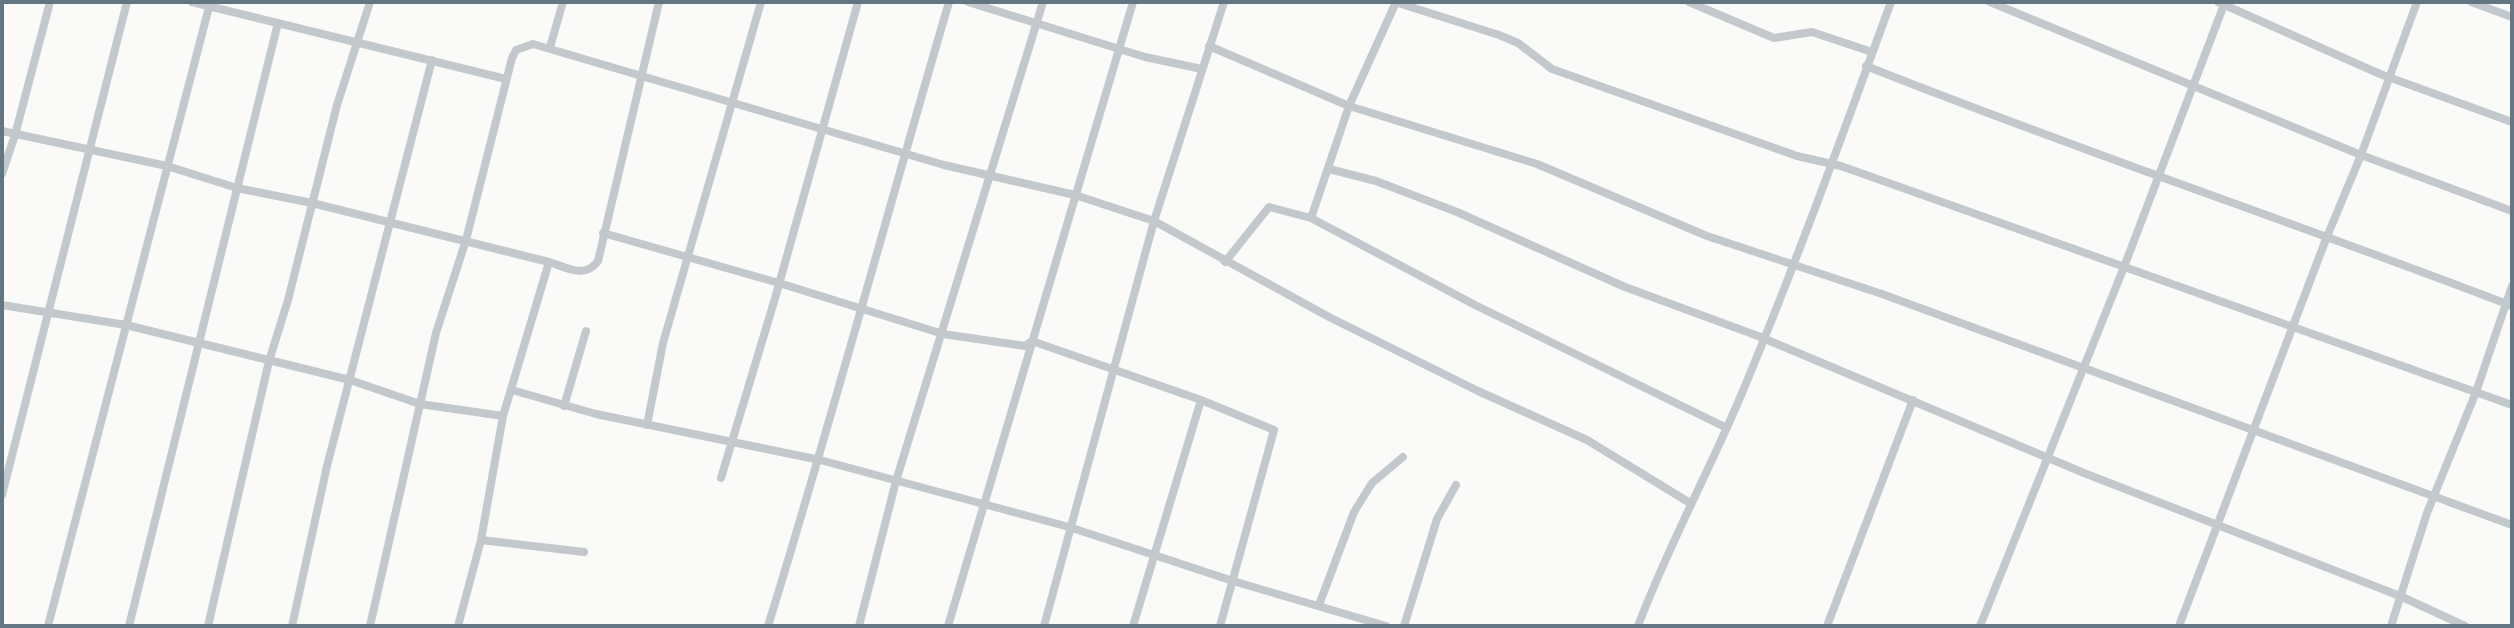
<!DOCTYPE html>
<style>
body{margin:0}
#map{position:relative;width:2514px;height:628px;overflow:hidden;background:#fafaf8;font-family:"Source Sans 3",sans-serif}
canvas{display:block}
.frame{position:absolute;inset:0;border:4px solid #657683;pointer-events:none}
</style>
<div id="map">
<canvas width="2514" height="628"></canvas>
<div class="frame"></div>
</div>
<script>
const g = document.querySelector('canvas').getContext('2d');
g.lineJoin = 'round';
function stroke(path, color, width, dash) { g.strokeStyle = color; g.lineWidth = width; g.lineCap = dash ? 'butt' : 'round'; g.setLineDash(dash || []); g.stroke(path); }
stroke(new Path2D(`
 M192 2 506 79
 M968 2 1145 57 1202 69
 M1395 2 1499 35 1518 43 1552 69 1797 156 1841 166 2512 405
 M1689 2 1774 38 1812 32 1872 52
 M1990 2 2361 155 2512 211
 M2218 2 2380 74 2512 122
 M2471 2 2512 17
 M1209 46 1349 106 1537 164 1707 236 1882 294 2512 525
 M550 47 563 2
 M1866 66C2080 151 2298 224 2512 306
 M2 131 167 166 237 188 312 203 549 262
 M1329 169 1376 181 1457 212 1625 287 1758 336 2084 473 2400 596 2465 626
 M2 174 15 135 50 2
 M1311 218 1349 106 1396 2
 M603 233 779 283 943 334 1025 346 1032 341 1201 400 1274 430 1220 626
 M1225 262 1269 207 1311 218 1475 305 1727 428
 M2 305 126 325 350 380 420 404 503 416
 M512 390 596 414 820 460 1069 527 1233 581 1386 626
 M564 406 586 331
 M647 425 663 343 761 2
 M721 478 776 295 858 2
 M2 495 127 2
 M481 540 584 552
 M1319 605 1354 512 1372 483 1403 457
 M48 626 209 7
 M129 626 278 23
 M208 626 269 361 288 300 337 105 370 2
 M292 626 327 466 432 60
 M370 626 436 333 466 240 512 58 516 50 533 44 944 165 1075 195 1154 221 1329 317 1478 391 1587 440 1690 503
 M458 626 481 540 503 416 549 262C568 268 585 279 598 261L659 2
 M768 626C832 419 888 210 949 2
 M859 626 896 481 1043 2
 M948 626 1133 2
 M1044 626 1154 221 1224 2
 M1133 626 1201 400
 M1404 626 1437 519 1456 485
 M1638 626C1668 546 1709 472 1742 393 1796 264 1843 133 1891 2
 M1827 626 1913 400
 M1980 626 2124 267 2225 2
 M2179 626 2326 239 2361 155 2417 2
 M2391 626 2427 513 2476 392 2512 286`), '#c3c8cc', 8);
</script>
